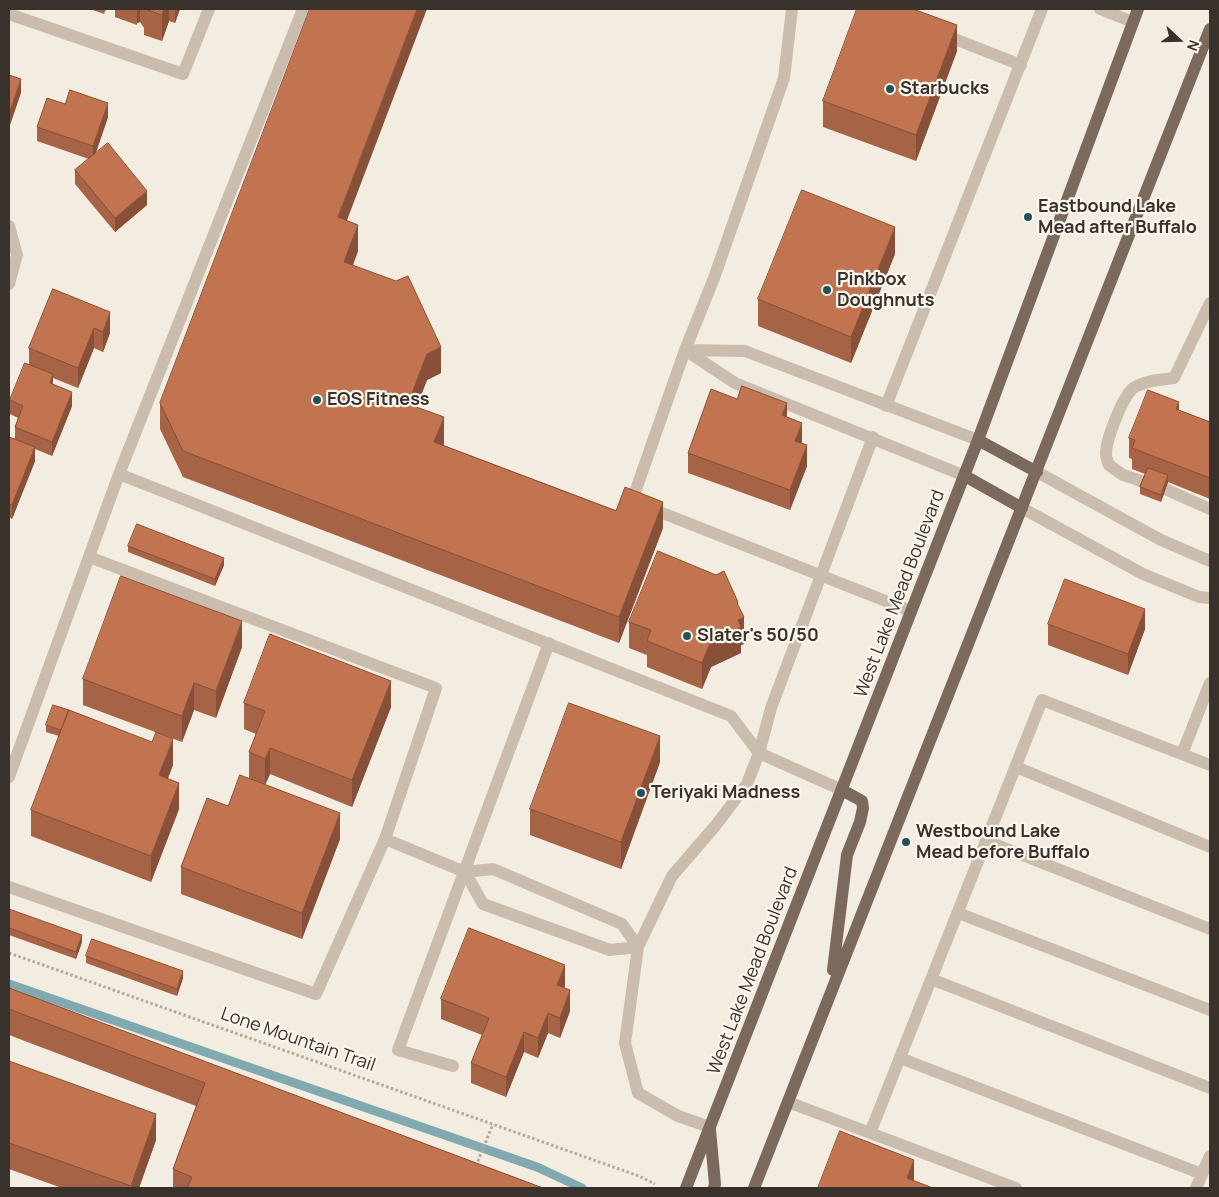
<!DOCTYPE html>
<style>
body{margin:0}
#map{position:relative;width:1219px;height:1197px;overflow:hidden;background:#f3ece1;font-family:Manrope,sans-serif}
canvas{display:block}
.frame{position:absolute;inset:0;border:10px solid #39312b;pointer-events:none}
.north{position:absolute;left:1154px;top:15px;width:50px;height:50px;-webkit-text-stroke:4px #faf5ed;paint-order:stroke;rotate:111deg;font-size:14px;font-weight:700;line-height:20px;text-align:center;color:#39312b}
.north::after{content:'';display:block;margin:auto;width:18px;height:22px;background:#39312b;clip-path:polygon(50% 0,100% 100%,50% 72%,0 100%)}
</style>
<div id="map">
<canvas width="1219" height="1197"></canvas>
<div class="frame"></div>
<div class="north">N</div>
</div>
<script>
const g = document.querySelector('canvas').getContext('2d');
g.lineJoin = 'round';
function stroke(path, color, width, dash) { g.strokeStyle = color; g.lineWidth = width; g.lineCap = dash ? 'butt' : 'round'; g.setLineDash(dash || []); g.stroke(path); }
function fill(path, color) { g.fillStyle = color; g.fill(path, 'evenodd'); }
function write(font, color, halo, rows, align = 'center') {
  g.font = font + ' Manrope,sans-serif'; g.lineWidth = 4.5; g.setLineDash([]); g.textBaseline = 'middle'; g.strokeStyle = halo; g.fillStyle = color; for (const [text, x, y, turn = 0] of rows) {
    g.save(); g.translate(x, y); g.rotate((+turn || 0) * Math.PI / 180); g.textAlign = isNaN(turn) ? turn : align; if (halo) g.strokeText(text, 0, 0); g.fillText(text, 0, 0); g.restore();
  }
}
stroke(new Path2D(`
 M9 984 537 1167 582 1188`), '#80aaaf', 9);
stroke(new Path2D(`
 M9 953 639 1176 655 1184
 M476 1166 493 1124`), '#b7a797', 3, [2.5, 2.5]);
stroke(new Path2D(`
 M303 9 119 474 731 716 759 753 842 790
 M792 9 784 78 714 278 685 350 632 501 911 611
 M1100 9 1133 22
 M9 14 183 74 209 9
 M942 34 1021 65
 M9 226 17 255 9 284
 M685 350 745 351 978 440
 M685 350 735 383 965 476
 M886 406 1042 9
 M1037 472 1161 540 1210 561
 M1145 482 1123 475 1109 465C1108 462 1106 457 1106 454 1106 440 1123 394 1135 387 1146 380 1161 380 1174 378L1210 303
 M1165 489 1210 509
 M1022 508 1143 574 1199 597 1210 598
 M89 557 436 688 385 839
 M1182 754 1210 683
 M1016 767 1210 847
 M9 777 119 474
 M987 841 1210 929
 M9 887 316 994 385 839 465 872 493 869 622 924 638 947 610 950 483 904 465 872
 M958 913 1210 1010
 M931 979 1210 1088
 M900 1058 1202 1174
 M453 1066 398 1050 549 643
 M788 1102 1016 1188
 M710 1127 678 1116 638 1093 625 1043 638 947 672 876 716 825 747 784 759 753 771 708 873 437
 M870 1133 1042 700 1210 765
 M1196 1188 1210 1156`), '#cbbdad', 12);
stroke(new Path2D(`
 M978 440 1037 472
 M965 476 1022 508
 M833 970 847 855 860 822 863 808 862 801 842 790
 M710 1130 715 1184 714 1188
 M686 1188 978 440 1138 9
 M754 1188 1210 29`), '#7b695d', 12);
fill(new Path2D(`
 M90 9H106L104 14Z
 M115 9H180L175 23 169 21 162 41 144 35V28L140 22 137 23V25L115 17Z
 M957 51 916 161 823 127V101Z
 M65 104 108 117 96 153 147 205 115 232 75 184V170L89 159 37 141V127Z
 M347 221 358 251 353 265 441 373 427 380 416 407 444 444 443 445 663 528 619 643 183 477 160 429V403Z
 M895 254 851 363 758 326V299Z
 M53 289 110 333 103 352 94 348 78 388 53 378V384L72 406 52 456 35 449V461L12 519 9 517V437L15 439V427L18 418 10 414V400L29 364V348Z
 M1179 410 1210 422V499L1168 482 1161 502 1140 494V487L1145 474 1132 469V459L1129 458V438Z
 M787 417 802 443 807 466 790 510 688 473V453Z
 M128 546 224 565 215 586 128 552Z
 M738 606 744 644 741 645V653L711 667 702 689 647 667V655L629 648V622Z
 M1048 624 1145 629 1128 675 1048 645Z
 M242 647 216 718 194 710 182 742 83 705V679Z
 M244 703 391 707 352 807 270 774 265 785 340 839 302 939 181 894V867L249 779V752L256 734 244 729Z
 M46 725 173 765 168 778 179 809 151 882 31 836V810L59 736 46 732Z
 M660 762 621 869 530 835V809Z
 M9 909 82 942 76 959 9 935Z
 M86 956 183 978 177 996 86 963Z
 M565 986 564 988 570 1011 560 1038 548 1033 538 1058 524 1052 506 1097 471 1083V1063L482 1035 441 1019V999Z
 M9 988 543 1188H173V1169L196 1106 9 1035Z
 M9 1061 156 1140 139 1188H62L9 1169Z`), '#a76345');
fill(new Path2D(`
 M137 9H140V22L137 23Z
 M164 9H169V21L162 41V15Z
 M175 9H180L175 23Z
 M417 9H427L338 244V217Z
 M957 25V51L916 161V135Z
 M21 79V93L9 128V114Z
 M108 103V117L93 160V146Z
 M147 191V205L115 232V218Z
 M358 225V251L344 288V262Z
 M895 227V254L851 363V337Z
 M110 312V333L103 352V332Z
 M94 328V348L78 388V368Z
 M441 347V373L427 380 408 430V404L427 354Z
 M53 374V388L50 383Z
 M72 392V406L52 456V442Z
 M1179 402V422L1176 409Z
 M787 403V423L782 415Z
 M444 417V444L434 468V442Z
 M802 423V443L795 462V441Z
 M807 445V466L790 510V490Z
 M35 447V461L12 519V505Z
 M1168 475V482L1161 502V495Z
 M663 502V528L619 643V617Z
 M224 558V565L215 586V579Z
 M738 602V620L744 617V644L741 645V653L711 667 702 689V663L711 641 737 603Z
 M1145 609V629L1128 675V654Z
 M242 621V647L216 718V691Z
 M391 681V707L352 807V780Z
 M194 683V710L182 742V716Z
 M660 736V762L621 869V842Z
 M173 739V765L159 801V775Z
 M270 748V774L265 785V759Z
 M179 783V809L151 882V856Z
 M340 813V839L302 939V913Z
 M82 935V942L76 959V952Z
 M565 965V986L557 1005V985Z
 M183 971V978L177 996V989Z
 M570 990V1011L560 1038V1018Z
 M548 1013V1033L538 1058V1038Z
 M524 1032V1052L506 1097V1077Z
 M156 1114V1140L139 1188H131Z
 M914 1160V1186L907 1178Z`), '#885038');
const building = new Path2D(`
 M146 9H164L162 15Z
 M310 9H417L338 217 358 225 344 262 396 281 408 276 441 347 427 354 408 404 444 417 434 442 616 511 625 487 663 502 619 617 183 451 160 403Z
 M857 9H913L957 25 916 135 823 101Z
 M9 75 21 79 9 114Z
 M70 90 108 103 93 146 37 127 47 98 65 104Z
 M108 143 147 191 115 218 75 170Z
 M802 190 895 227 851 337 758 299Z
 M53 289 110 312 103 332 94 328 78 368 29 348Z
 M25 363 53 374 50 383 72 392 52 442 15 427 23 406 10 400Z
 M742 386 787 403 782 415 802 423 795 441 807 445 790 490 688 453 711 389 737 399Z
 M1148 390 1179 402 1176 409 1210 422V478L1132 448 1135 440 1129 438Z
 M9 437 35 447 12 505 9 504Z
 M1148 468 1168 475 1161 495 1140 487Z
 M137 524 224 558 215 579 128 546Z
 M658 551 716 575 724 571 738 602 737 603 744 617 738 620 741 627 711 641 702 663 647 641 651 630 629 622Z
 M121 576 242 621 216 691 194 683 182 716 83 679Z
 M1065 579 1145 609 1128 654 1048 624Z
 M270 634 391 681 352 780 270 748 265 759 249 752 265 711 244 703Z
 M569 703 660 736 621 842 530 809Z
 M53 705 69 710 61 730 46 725Z
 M69 710 152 742 156 732 173 739 159 775 179 783 151 856 31 810Z
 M240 775 340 813 302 913 181 867 207 798 228 806Z
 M9 909 82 935 76 952 9 928Z
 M469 928 565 965 557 985 570 990 560 1018 548 1013 538 1038 524 1032 506 1077 471 1063 489 1018 441 999Z
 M92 939 183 971 177 989 86 956Z
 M9 988 543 1188H191L188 1187 192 1177 173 1169 205 1083 9 1009Z
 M9 1061 156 1114 131 1186 9 1143Z
 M840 1131 914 1160 907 1178 933 1188H818Z`);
fill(building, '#c27350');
stroke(building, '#885038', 1);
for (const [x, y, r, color] of [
 [890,89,5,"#21525a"],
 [1028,217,5,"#21525a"],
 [827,290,5,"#21525a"],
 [317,400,5,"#21525a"],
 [687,636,5,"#21525a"],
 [641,793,5,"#21525a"],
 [906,842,5,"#21525a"]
]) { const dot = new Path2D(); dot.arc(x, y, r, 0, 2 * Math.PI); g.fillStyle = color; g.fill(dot); stroke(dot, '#faf5ed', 2); }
write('bold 18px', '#39312b', '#faf5ed', [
 ["Starbucks",900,89],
 ["Eastbound Lake",1038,207],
 ["Mead after Buffalo",1038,228],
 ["Pinkbox",837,280],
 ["Doughnuts",837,301],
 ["EOS Fitness",327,400],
 ["Slater's 50/50",697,636],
 ["Teriyaki Madness",651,793],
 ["Westbound Lake",916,832],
 ["Mead before Buffalo",916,853]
], 'left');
write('18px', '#39312b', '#faf5ed', [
 ["West Lake Mead Boulevard",900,594,-69],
 ["West Lake Mead Boulevard",753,971,-69],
 ["Lone Mountain Trail",298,1040,19]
]);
</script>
